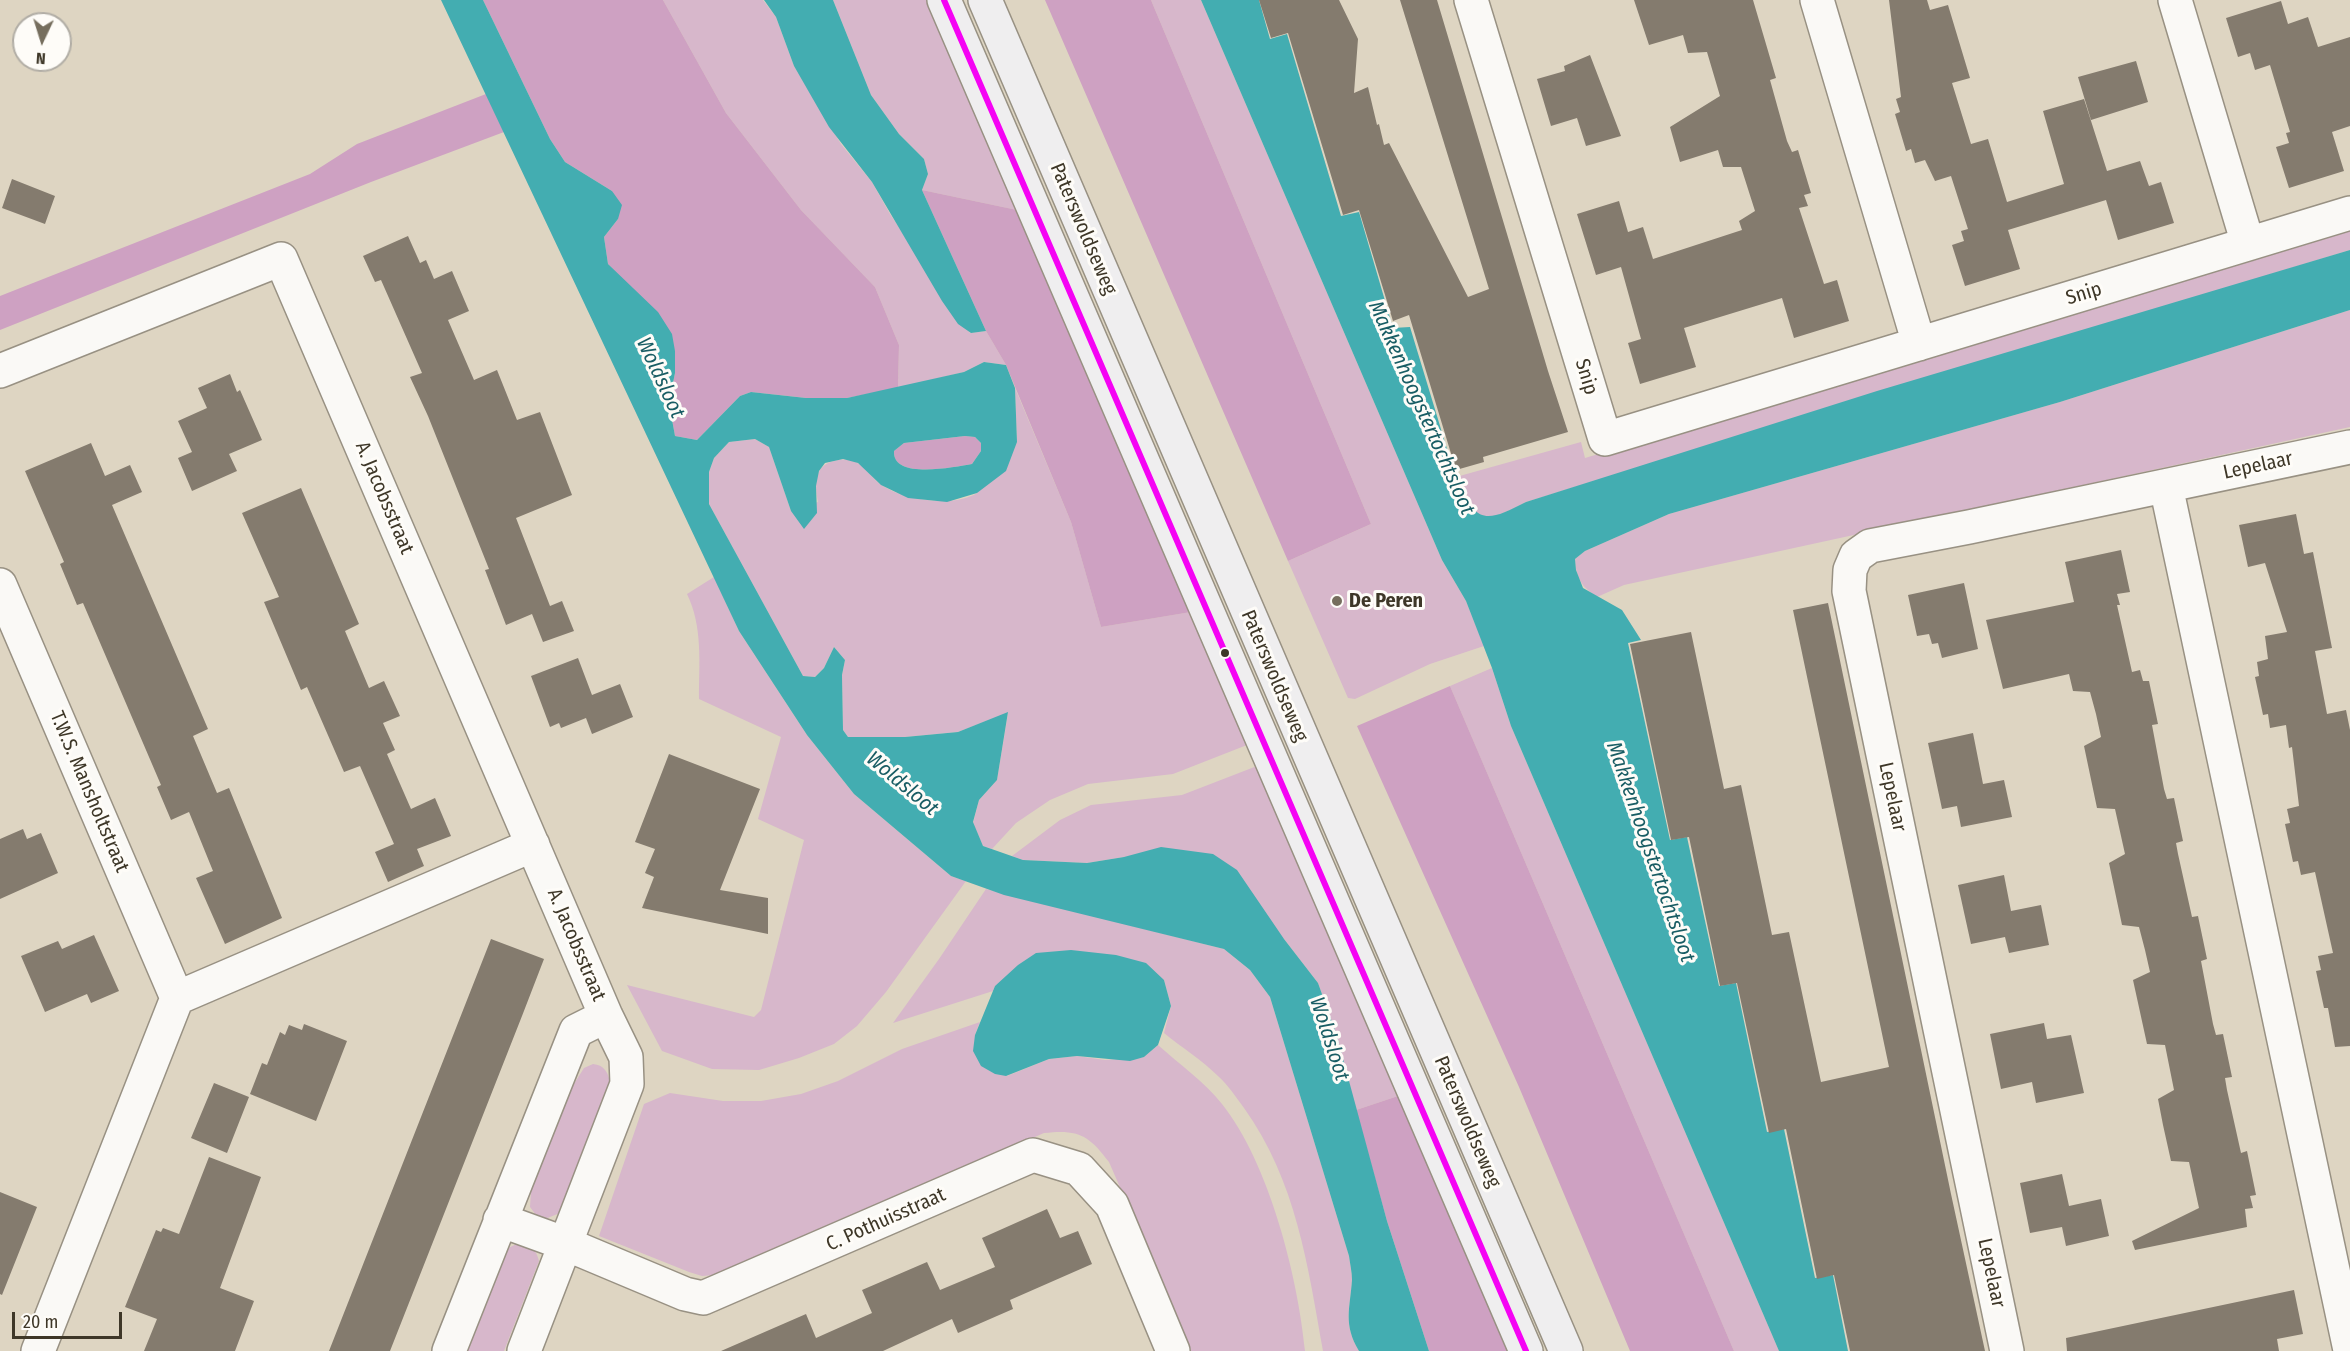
<!DOCTYPE html>
<style>
body{margin:0}
#map{position:relative;width:2350px;height:1351px;overflow:hidden;background:#ded5c2;font-family:"Fira Sans Condensed",sans-serif}
canvas{display:block}
.north{position:absolute;left:12px;top:12px;width:60px;height:60px;box-sizing:border-box;background:#fefcf8;border:2px solid #b1ada5;border-radius:50%;rotate:184deg;font-size:16px;font-weight:700;line-height:24px;text-align:center;color:#3e3728}
.north::after{content:'';display:block;margin:auto;width:21px;height:27px;background:#766e5e;clip-path:polygon(50% 0,100% 100%,50% 72%,0 100%)}
.scale{position:absolute;left:12px;top:1312px;width:110px;height:27px;box-sizing:border-box;border:3px solid #3e3728;border-top:0;padding-left:8px;font-size:18px;line-height:21px;white-space:nowrap;color:#3e3728;-webkit-text-stroke:4px #fefcf8;paint-order:stroke}
</style>
<div id="map">
<canvas width="2350" height="1351"></canvas>
<div class="north">N</div>
<div class="scale">20 m</div>
</div>
<script>
const g = document.querySelector('canvas').getContext('2d');
g.lineJoin = 'round';
function fill(path, color) { g.fillStyle = color; g.fill(path, 'evenodd'); }
function stroke(path, color, width, dash) { g.strokeStyle = color; g.lineWidth = width; g.lineCap = dash ? 'butt' : 'round'; g.setLineDash(dash || []); g.stroke(path); }
function write(font, color, halo, rows, align = 'center') {
  g.font = font + ' "Fira Sans Condensed",sans-serif'; g.lineWidth = 6; g.setLineDash([]); g.textBaseline = 'middle'; g.strokeStyle = halo; g.fillStyle = color; for (const [text, x, y, turn = 0] of rows) {
    g.save(); g.translate(x, y); g.rotate((+turn || 0) * Math.PI / 180); g.textAlign = isNaN(turn) ? turn : align; if (halo) g.strokeText(text, 0, 0); g.fillText(text, 0, 0); g.restore();
  }
}
fill(new Path2D(`
 M663 0H763L776 17 794 66 841 144 872 182 890 214 970 333 986 331 1006 365 984 362 964 372 898 388 899 345 875 287 801 210 726 113Z
 M833 0H926L1017 210 922 190 928 174 924 159 899 134 871 95Z
 M1151 0H1201L1442 560 1466 601 1484 646 1430 664 1355 699 1348 698 1288 561 1371 524Z
 M2350 229V250L1526 502C1483 525 1475 524 1456 477L1581 442 1585 458Z
 M2350 310V427L1624 585 1597 597C1581 586 1576 578 1575 559L1585 551 1669 514 2060 402Z
 M1015 388 1071 522 1101 627 1191 612 1247 745 1173 774 1088 784 1050 800 1016 823 992 849 983 846 973 823 979 800 997 780 1008 713 958 732 905 737H848L843 730 842 675 845 660 834 647 824 668 815 677 803 676 709 504V472L714 458 729 442 755 439 769 447 791 511 818 502C815 485 813 466 834 461 842 459 849 459 856 462 866 467 872 478 880 484 902 500 954 508 977 493 985 487 1009 452 1017 442Z
 M714 577 739 631 807 735 854 794 951 876 966 881 886 992 857 1026 834 1044 799 1058 759 1070 712 1069 662 1051 627 985 754 1017 761 1010 804 840 758 819 781 737 699 699C699 663 703 627 687 594Z
 M1492 668 1511 726 1779 1351H1734L1450 686Z
 M1257 766 1401 1095 1356 1110 1336 1033 1318 983 1284 939 1124 857 1087 863 1023 860 1012 856 1060 820 1091 805 1182 795Z
 M986 889 1224 949 1250 970 1270 997 1349 1256C1350 1264 1352 1272 1352 1280 1350 1309 1343 1324 1359 1351H1323C1308 1266 1296 1180 1244 1108 1236 1097 1228 1085 1218 1076 1202 1060 1181 1047 1164 1033L1171 1006 1164 980 995 986 993 991 893 1023 939 959Z
 M980 1022 975 1035 1007 1076 1049 1059 1077 1056 1105 1060 1144 1057 1158 1045C1179 1064 1205 1082 1222 1104 1269 1163 1298 1277 1305 1351H1191L1109 1162C1089 1135 1078 1129 1044 1133L715 1275 702 1276 689 1272 599 1236 644 1104 670 1093 723 1101H761L801 1094 838 1081 902 1049Z
 M593 1064C604 1065 608 1072 610 1082L560 1213 545 1219 536 1215 530 1207 531 1191 572 1087 584 1068Z
 M521 1242C532 1247 536 1249 539 1261L504 1351H466L506 1249Z`), '#d7b7cb');
fill(new Path2D(`
 M483 0H663L726 113 801 210 875 287 899 345 898 388 847 398H806L751 392 740 396 697 440 675 436 669 403 675 373V351L631 289 608 264 604 237 618 219 612 191 565 162 550 139Z
 M1045 0H1151L1371 524 1288 561Z
 M486 94 504 132 371 182 0 330V296L310 174 357 144Z
 M922 190 1017 210 1191 612 1101 627 1071 522 1006 365 986 331Z
 M965 436 975 437 981 443V451L972 464C954 467 892 480 894 451L904 443Z
 M1450 686 1734 1351H1630L1519 1087 1357 726Z
 M1401 1095 1512 1351H1429L1387 1221 1356 1110Z`), '#cea1c2');
fill(new Path2D(`
 M441 0H483L550 139 565 162 612 191 622 205 618 219 604 237 608 264 658 312 672 334 675 351V373L669 403 675 436 697 440 740 396 751 392 806 398H847L964 372 984 362 1006 365 1015 388 1017 442 1006 471 977 493 947 502 908 498 881 485 858 463 843 459 825 463 819 471 816 486 817 513 804 529 791 511 769 447 755 439 729 442 714 458 709 472V504L803 676 815 677 824 668 834 647 845 660 842 675 843 730 848 737H905L958 732 1008 712 997 780 979 800 973 822 983 846 1023 860 1087 863 1124 857 1161 847 1213 854 1237 870 1284 939 1318 983 1336 1033 1387 1221 1429 1351H1359C1343 1324 1350 1309 1352 1280 1352 1272 1350 1264 1349 1256L1270 997 1250 970 1224 949 1004 895 951 876 854 794 807 735 739 631ZM965 436 975 437 981 443V451L972 464C954 467 892 480 894 451L904 443Z
 M764 0H833L871 95 899 134 924 159 928 174 922 190 986 331 971 333 958 324 942 301 872 182 829 127 794 66 776 17Z
 M1201 0H1259L1270 39 1287 34 1341 216 1359 212 1393 328 1410 327 1457 482C1477 525 1487 522 1526 502L1877 391 2350 250V310L2060 402 1669 514 1585 551 1575 559 1576 570 1583 588 1622 610 1641 640 1628 643 1670 840 1687 837 1719 986 1736 983 1767 1132 1784 1129 1815 1278 1833 1275 1848 1351H1779L1511 726 1492 668 1466 601 1442 560Z
 M1071 950 1116 955 1146 963 1164 980 1171 1006 1158 1045 1144 1057 1130 1061 1077 1056 1049 1059 1006 1076 995 1074 981 1066 973 1051 975 1035 995 986 1018 965 1036 953Z`), '#43adb1');
fill(new Path2D(`
 M1259 0H1339L1358 39 1354 93 1368 87 1377 125 1379 124 1384 145 1389 143 1468 297 1489 289 1400 0H1437L1548 371 1568 432 1483 457 1484 462 1456 470 1409 315 1393 321 1359 210 1343 215 1288 33 1271 38Z
 M1634 0H1753L1776 78 1770 80 1787 141 1792 152 1798 150 1811 193 1804 195 1808 206 1799 208 1824 284 1837 280 1849 321 1794 338 1782 298 1684 328 1696 367 1640 384 1628 343 1641 339 1621 267 1596 275 1577 214 1619 201 1628 232 1643 227 1653 259 1742 230 1739 221 1755 211 1741 167H1723L1718 150 1680 162 1670 127 1720 96 1707 52 1688 53 1683 35 1649 45Z
 M1889 0H1927L1930 10 1948 5 1970 78 1952 83 1971 144 1988 139 2007 202 2064 184 2043 111 2084 99 2107 171 2140 161 2149 186 2161 182 2174 223 2118 240 2106 200 2008 230 2020 269 1965 286 1952 245 1964 241 1961 231 1968 229 1951 176 1935 181 1925 160 1915 163 1911 149 1906 151 1895 114 1900 112 1896 99 1901 97Z
 M2281 1 2288 24 2308 17 2318 47 2350 37V126L2332 132 2344 171 2289 188 2276 147 2289 143 2286 133 2290 132 2270 65 2255 70 2250 53 2238 57 2226 18Z
 M1590 55 1621 136 1586 146 1577 118 1551 126 1537 79 1565 71 1564 66Z
 M2136 61 2148 102 2091 120 2078 77Z
 M12 179 55 196 45 224 2 208Z
 M408 236 420 263 426 260 434 279 452 271 469 311 448 320 474 380 497 370 517 420 540 412 572 495 516 518 550 606 562 601 574 631 543 642 532 614 506 625 485 570 489 569 428 416 410 377 422 373 381 280 375 282 363 256Z
 M230 374 237 392 240 390 262 440 229 454 237 471 192 491 178 458 192 452 178 421 207 408 198 388Z
 M91 443 105 476 130 465 142 492 112 505 208 729 193 736 217 793 229 788 282 918 225 944 196 878 213 871 189 812 171 820 157 787 161 785 83 603 77 605 60 564 64 562 25 471Z
 M301 488 359 624 345 631 369 688 384 681 400 716 383 723 395 750 387 754 411 809 435 798 451 836 417 849 424 866 388 882 375 852 394 844 360 766 344 772 307 687 301 690 264 602 279 597 242 513Z
 M2296 514 2304 554 2313 552 2332 648 2315 651 2327 714 2346 710 2350 730V1046L2335 1047 2328 1008H2324L2316 971 2321 970 2318 956 2333 953 2315 872 2301 875 2298 861 2293 862 2285 824 2290 823 2287 809 2299 806 2292 747 2289 748 2286 725 2270 728 2268 714 2263 715 2255 677 2259 676 2257 662 2268 659 2265 636 2287 632 2265 563 2248 567 2239 525Z
 M2121 550 2130 592 2117 594 2120 605H2117L2132 672 2140 670 2143 681H2149L2158 724 2152 725 2164 789 2167 799 2174 798 2183 841 2176 843 2178 854 2192 917 2198 916 2207 959 2201 961 2213 1024 2216 1035 2223 1034 2232 1077 2225 1078 2227 1090 2241 1153 2247 1151 2256 1195 2250 1196 2253 1208 2245 1209 2247 1227 2135 1250 2132 1241 2199 1208 2189 1162 2171 1161 2163 1125 2158 1099 2174 1090 2165 1045 2147 1044 2133 980 2150 972 2145 950 2139 927 2122 925 2109 863 2125 854 2115 809 2097 808 2084 746 2101 737 2096 714 2090 692 2073 691 2069 674 2003 689 1986 620 2074 602 2065 562Z
 M1964 583 1978 649 1942 658 1938 643 1932 644 1929 634 1917 636 1908 595Z
 M1828 603 1951 1194 1985 1351H1850L1834 1275 1817 1279 1786 1129 1769 1133 1737 983 1720 986 1689 837 1671 840 1630 644 1691 632 1724 789 1741 785 1772 935 1789 932 1821 1082 1889 1067 1793 610Z
 M578 658 592 695 620 684 633 717 592 734 586 718 561 728 559 723 550 727 531 676Z
 M1973 733 1983 784 2004 780 2012 817 1961 827 1957 806 1942 809 1928 743Z
 M669 754 760 789 720 890 768 898V934L642 908 654 877 645 873 655 849 635 842Z
 M23 829 27 839 41 833 58 873 0 899V839Z
 M2004 875 2011 911 2041 905 2049 945 2009 953 2005 937 1971 944 1958 885Z
 M94 935 119 991 91 1003 87 994 45 1012 21 956 58 941 62 949Z
 M491 939 544 959 522 1016 390 1351H329Z
 M2044 1023 2047 1039 2071 1035 2084 1093 2036 1103 2032 1082 2001 1089 1990 1034Z
 M304 1024 347 1041 316 1121 250 1094 262 1063 267 1065 280 1032 285 1035 289 1025 302 1030Z
 M214 1083 249 1097 227 1153 191 1138Z
 M209 1157 261 1177 220 1288 254 1301 235 1351H144L157 1319 125 1307 156 1230 161 1232 163 1228 179 1234Z
 M2062 1174 2069 1206 2101 1199 2109 1236 2066 1246 2062 1227 2030 1233 2020 1183Z
 M0 1192 37 1207 2 1295 0 1294Z
 M1047 1209 1060 1238 1078 1231 1092 1264 1010 1300 1013 1309 958 1333 952 1319 883 1351H721L806 1314 816 1338 872 1313 862 1290 927 1262 940 1290 995 1267 982 1238Z
 M2294 1290 2303 1334 2277 1339 2279 1351H2067L2066 1338Z`), '#847b6e');
const minor = new Path2D(`
 M1471 0 1605 439 2350 213
 M1817 0 1919 344
 M2175 0 2248 244
 M0 371 281 259 606 1016 626 1057 627 1084 524 1351
 M2166 486 2350 1350
 M0 585 177 998 38 1351
 M177 998 533 845
 M500 1220 566 1244 685 1294 703 1298 1033 1155 1079 1169 1112 1205 1173 1351
 M449 1351 576 1031 606 1016
 M2007 1351 1849 591 1850 570 1856 556 1870 546 1969 527 2350 447`);
const secondary = new Path2D(`
 M944 0 1526 1351
 M985 0 1566 1351`);
stroke(minor, '#989183', 36);
stroke(secondary, '#989183', 36);
stroke(minor, '#faf9f6', 33);
stroke(secondary, '#efeeef', 33);
stroke(new Path2D(`
 M944 0 1526 1351`), '#f503f4', 6);
for (const [x, y, r, color] of [
 [1337,601,6,"#766e5e"],
 [1225,653,5,"#3e3728"]
]) { const dot = new Path2D(); dot.arc(x, y, r, 0, 2 * Math.PI); g.fillStyle = color; g.fill(dot); stroke(dot, '#fefcf8', 2); }
write('20px', '#3e3728', '#fefcf8', [
 ["Paterswoldseweg",1083,229,67],
 ["Snip",2084,294,-17],
 ["Snip",1586,377,73],
 ["Lepelaar",2258,466,-12],
 ["A. Jacobsstraat",384,498,67],
 ["Paterswoldseweg",1274,676,67],
 ["T.W.S. Mansholtstraat",89,792,67],
 ["Lepelaar",1892,797,78],
 ["A. Jacobsstraat",576,945,67],
 ["Paterswoldseweg",1467,1122,67],
 ["C. Pothuisstraat",886,1220,-24],
 ["Lepelaar",1991,1273,78]
]);
write('bold 20px', '#3e3728', '#fefcf8', [
 ["De Peren",1349,601]
], 'left');
write('italic 21px', '#195d64', '#fefcf8', [
 ["Woldsloot",660,378,65],
 ["Makkenhoogstertochtsloot",1421,408,66],
 ["Woldsloot",902,784,40],
 ["Makkenhoogstertochtsloot",1650,852,71],
 ["Woldsloot",1329,1039,72]
]);
</script>
